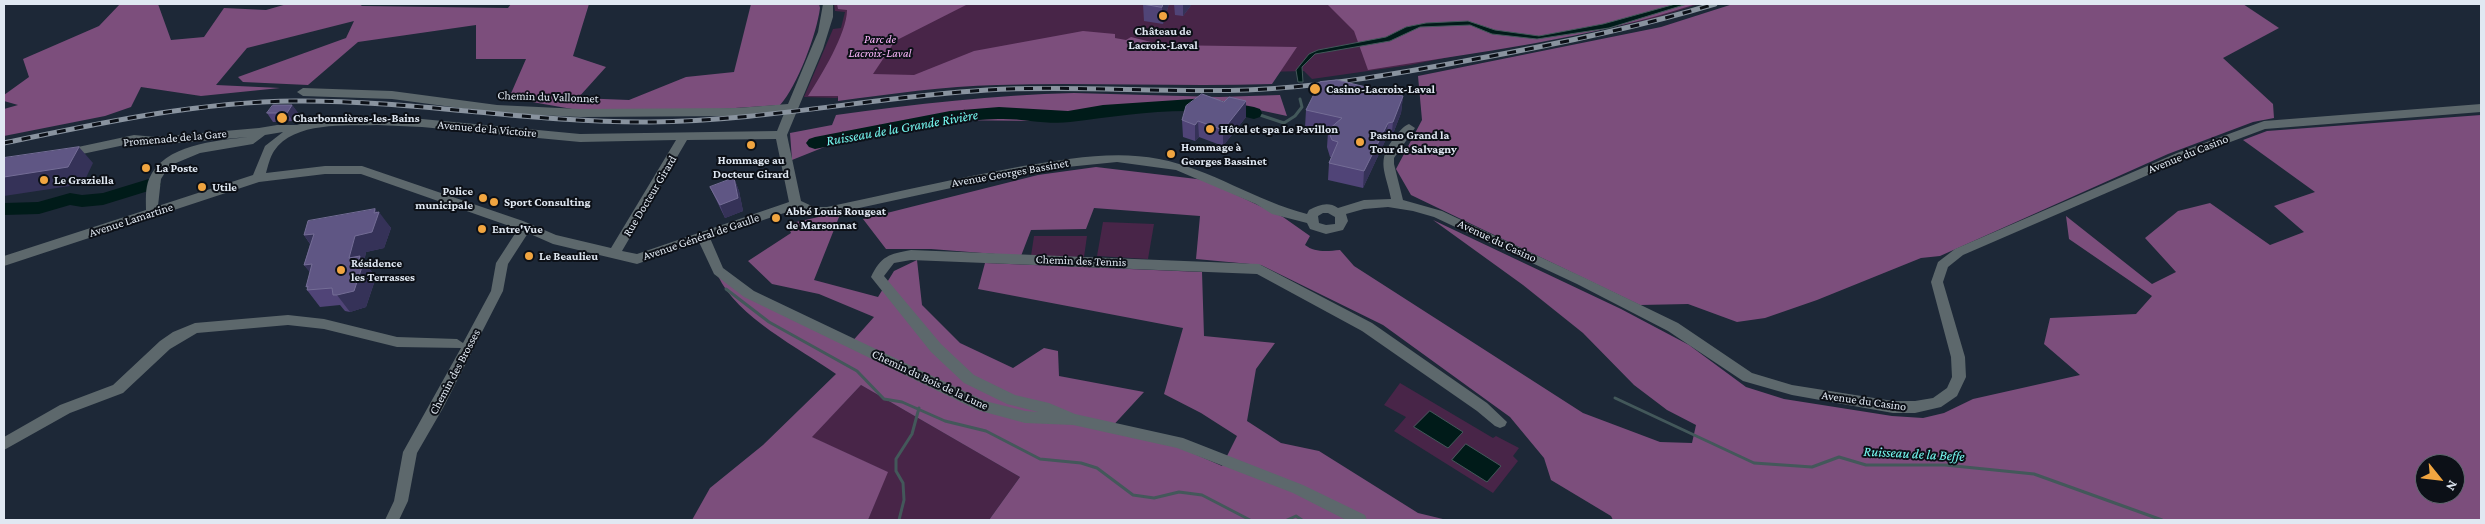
<!DOCTYPE html>
<meta charset="utf-8">
<style>
body{margin:0}
#map{position:relative;width:2485px;height:524px;overflow:hidden;background:#1d2837;font-family:"Crimson Pro",serif}
canvas{display:block}
.frame{position:absolute;inset:0;border:5px solid #e0e8f2;pointer-events:none}
.north{position:absolute;left:2415px;top:454px;width:50px;height:50px;box-sizing:border-box;background:#0c1017;border:1px solid #61666f;border-radius:50%;rotate:119deg;font-size:14px;font-weight:700;line-height:20px;text-align:center;color:#e0e8f2}
.north::after{content:'';display:block;margin:auto;width:18px;height:22px;background:#f1a540;clip-path:polygon(50% 0,100% 100%,50% 72%,0 100%)}
</style>
<div id="map">
<canvas width="2485" height="524"></canvas>
<div class="frame"></div>
<div class="north">N</div>
</div>
<script>
const g = document.querySelector('canvas').getContext('2d');
g.lineJoin = 'round';
function fill(path, color) { g.fillStyle = color; g.fill(path, 'evenodd'); }
function stroke(path, color, width, dash) { g.strokeStyle = color; g.lineWidth = width; g.lineCap = dash ? 'butt' : 'round'; g.setLineDash(dash || []); g.stroke(path); }
function write(font, color, halo, rows, align = 'center') {
  g.font = font + ' "Crimson Pro",serif'; g.lineWidth = 4; g.setLineDash([]); g.textBaseline = 'middle'; g.strokeStyle = halo; g.fillStyle = color; for (const [text, x, y, turn = 0] of rows) {
    g.save(); g.translate(x, y); g.rotate((+turn || 0) * Math.PI / 180); g.textAlign = isNaN(turn) ? turn : align; if (halo) g.strokeText(text, 0, 0); g.fillText(text, 0, 0); g.restore();
  }
}
fill(new Path2D(`
 M834 4H1699L1652 19 1623 25 1537 39 1410 65 1312 79 1304 71 915 81 836 98 804 97 833 29 841 28 845 12 835 11Z
 M1103 222 1154 224 1148 259 1097 256Z
 M1034 236H1087L1084 257 1031 256Z
 M1400 383 1493 438 1496 436 1519 448 1513 456 1518 461 1493 493 1394 431 1406 417 1384 405Z
 M861 385 1020 477 989 520H868L887 472 811 437Z`), '#482548');
fill(new Path2D(`
 M120 4H158L171 40 204 37 224 8 266 10 287 4H359L362 6 508 8 511 4H589L573 56 606 67 578 98 629 100 686 77 734 72 751 4H819L820 8C817 33 797 87 780 105L720 109 578 110 509 98 526 59H476V25L358 42 308 85 243 82 238 77 346 38 354 21 247 48 216 85 280 88 201 96 141 87 131 107 105 116 4 136V109L18 105 4 101V95L29 77 23 59 99 26Z
 M837 4H968L895 41 873 74 914 75 974 51 1083 31 1115 34V38L1126 40 1131 37 1163 45 1297 47 1272 84C1180 87 1089 82 997 85 944 86 891 94 838 101V96H808C821 76 847 33 847 10L838 9Z
 M1327 4H1696C1590 39 1478 52 1368 70L1354 31Z
 M1733 4H2243L2279 28 2223 58 2273 104 2274 118 2253 122 2168 154 1940 256 1921 258 1817 300 1765 318 1737 322 1688 304 1640 305 1411 195 1396 169 1422 120 1418 76 1661 27Z
 M1074 93 1219 97 1280 95 1287 116 1217 101 1097 109 1040 121 946 120 842 140 792 160 790 133 832 125 836 115C915 104 994 95 1074 93Z
 M2481 115V520H1613L1611 516 1551 480 1544 458 1510 417 1383 325 1261 265 1196 259 1200 216 1094 208 1086 229 1031 230 1021 256 931 249H886L863 219 1038 175 1096 167 1205 180 1283 217 1310 236 1305 245C1315 253 1328 251 1340 250L1354 266 1583 413 1660 442 1692 443 1696 425 1667 410 1634 385 1583 333 1523 285 1433 220 1621 309 1689 345 1746 387 1784 399 1892 416 1923 418 1944 413 1973 399 2080 375 2044 344 2050 318 2136 314 2152 296 2069 239 2066 216 2152 284 2176 272 2145 238 2178 211 2210 203 2270 245 2304 232 2274 206 2315 192 2243 140 2267 131ZM2425 464H2455V494H2425Z
 M841 212 814 280 878 297 894 271 917 260 922 305 960 343 1013 368 1044 348 1058 351 1059 376 1144 392 1108 431 1174 445 1222 466 1237 436 1201 413 1164 394 1183 328 978 289 985 263 1202 272 1204 336 1275 343 1256 369 1247 421 1281 443 1319 451 1418 513 1447 520H989L1020 477 861 385 812 437 888 472 868 520H692L710 488 763 445 836 374C799 348 737 317 718 276L849 345 874 317 819 294 772 284 748 261 791 233 787 224Z`), '#7c4e7c');
const water = new Path2D(`
 M1676 4H1687L1609 28 1537 39 1492 34 1470 25 1420 27 1390 41 1315 54 1302 67 1303 82H1298L1296 70 1309 54 1318 50 1386 37 1406 27 1426 23 1468 21 1495 30 1539 36 1603 24Z
 M1430 411 1463 432 1448 448 1414 427Z
 M1466 444 1501 466 1487 482 1452 460Z`);
fill(water, '#001b19');
stroke(water, '#43585a', 1);
stroke(new Path2D(`
 M1254 113 1284 123 1295 116 1302 107 1300 99
 M726 289 769 322 857 371 884 399 902 402 945 421 986 431 1040 459 1081 463 1097 468 1133 495 1154 498 1179 492 1202 495 1250 520
 M1615 398 1754 463 1812 467 1839 457 1866 465H1945L2034 474 2162 520
 M899 520 904 500 903 483 896 471V459L912 434 919 408
 M1287 520 1296 516 1302 520`), '#43585a', 3);
fill(new Path2D(`
 M1207 98 1254 107 1260 109 1262 113 1260 117 1254 119C1193 103 1131 115 1070 122 1047 125 1022 118 998 119 937 121 875 137 815 149L809 147 806 143 809 139 815 137 950 111 999 107 1068 111 1103 105Z
 M152 178 158 180 161 184 158 188 103 205 82 207 70 205 39 214 4 215V203L38 202 70 193 82 195 103 193Z`), '#001b19');
fill(new Path2D(`
 M823 4H833V17L823 49 787 135 801 201 814 207H827C892 193 958 178 1023 166 1068 159 1114 150 1159 159 1211 169 1256 201 1307 214L1309 210C1319 205 1328 201 1338 208L1364 200 1391 199C1386 172 1375 161 1395 137 1399 132 1403 126 1409 124L1415 128 1394 158V164L1403 200 1442 211 1585 278 1678 323 1752 373 1792 385 1893 401H1915L1933 398 1947 388 1952 377 1951 357 1931 282 1938 262 1955 249 2177 153 2264 121 2481 104V112L2265 129 2185 159 1963 255 1948 267 1943 282 1965 357 1966 377 1957 396 1941 407 1915 413H1893L1792 395 1743 381 1668 331 1577 284 1434 217 1413 211 1388 207 1364 209 1346 214 1348 221 1343 230 1326 234 1310 229 1307 223 1272 214 1256 204 1176 170 1117 162 1067 167 974 183 827 215H813L796 209 710 238 723 268 754 291 985 401 1025 411 1038 412 1007 404 964 383 931 352 871 277C881 256 889 254 911 250L1259 264 1372 323 1487 403 1507 422 1505 426 1500 428 1495 426 1477 411 1362 331 1257 274 911 260 894 263 884 276 941 344 974 375 1015 395 1049 403 1075 414 1183 438 1303 485 1365 515 1367 520H1346L1293 493 1177 448 1073 425 1025 423 977 410 744 297 714 274 699 242 637 264 553 244 528 233 508 264 503 291 443 408 417 453 408 501 399 520H385L394 501 403 452 461 348 397 347 324 329 288 325 197 333 170 349 123 393 70 413 4 450V437L60 405 113 385 160 341 173 332 195 323 288 315 324 319 397 337 457 339 463 343 491 291 496 263 518 229 361 174H325L259 182 4 266V256L146 210C146 200 145 189 149 179 164 144 215 141 248 137L155 145 134 143 68 157 64 156 62 153 64 150 134 135 155 137 259 128 277 125H297L316 119 377 117 422 119 580 134 777 131 785 111 737 116 580 117 497 113 392 99 303 96 297 92 303 88 392 91 497 105 580 109 737 108 788 104 818 32ZM377 125 422 127 580 142 676 140 611 248 556 235 523 221 362 166H325L266 173C268 166 270 157 274 151 294 121 346 126 377 125ZM283 132 265 146 253 175 158 206 161 179 166 171 176 163 200 153 253 144 265 135ZM776 139 789 202 637 254 622 251 687 140ZM1323 213H1328L1335 217V224L1326 225 1319 223 1318 216Z`), '#5d686c');
const rail = new Path2D(`
 M4 143C100 123 197 102 295 101 414 100 531 123 650 122 763 121 874 97 987 90 1073 85 1160 93 1247 90 1322 87 1396 74 1470 60 1553 45 1635 28 1715 4`);
stroke(rail, '#89939f', 5);
stroke(rail, '#0c1017', 3, [9]);
fill(new Path2D(`
 M1143 4H1169L1163 24 1144 21Z
 M1174 4H1192L1183 16 1175 15Z
 M1403 96 1401 113 1391 139H1386L1363 188 1328 180 1329 163 1331 157H1330L1327 147 1328 132 1305 127 1306 110Z
 M1246 101V117L1223 146 1199 137 1195 141 1183 137 1182 120 1224 102Z
 M292 105 298 113 293 121 273 122 267 113Z
 M734 178 739 191 743 211 725 218 710 187Z
 M377 212 391 228 384 248 366 252 364 262 372 272 370 278 374 283 366 307 350 312 345 311 340 305 320 307 307 290 310 272 304 265 310 244 304 235Z`), '#504477');
fill(new Path2D(`
 M1163 4H1169L1163 24 1162 7Z
 M1183 4H1192L1183 16Z
 M1403 96 1401 113 1391 139 1393 122Z
 M1246 101V117L1223 146V130Z
 M292 105 298 113 293 121 287 113Z
 M1198 121 1199 137 1195 141V125Z
 M1388 123 1386 139 1363 188 1364 171Z
 M79 147 93 163 83 184 4 196V177Z
 M734 178 739 191 743 211 725 218 720 205Z
 M375 209 379 214V212L391 228 384 248 366 252 364 262 372 272 370 278 374 283 366 307 350 312 337 295 355 236 374 213Z
 M314 234 316 252 304 235Z
 M312 264 317 281 304 265Z`), '#353258');
const building = new Path2D(`
 M1143 4H1163L1162 7Z
 M1337 80 1403 96 1393 122 1388 123 1364 171 1329 163 1338 142 1332 140 1328 130 1342 118 1306 110 1320 82Z
 M1202 94 1224 102 1229 97 1246 101 1223 130 1198 121 1195 125 1182 120 1186 106Z
 M273 105H292L287 113H267Z
 M79 147 68 167 4 177V158Z
 M734 178 738 198 720 205 710 187Z
 M375 209 374 213 379 212 372 232 355 236 349 258 360 256 357 268 362 267 354 291 337 295H333L332 288 307 290 308 286 306 287 312 264 304 265 314 234 304 235 308 221Z`);
fill(building, '#5f5684');
stroke(building, '#746d96', 1);
for (const [x, y, r, color] of [
 [1163,16,5,"#f1a540"],
 [1315,89,6,"#f1a540"],
 [282,118,6,"#f1a540"],
 [1210,129,5,"#f1a540"],
 [1360,142,5,"#f1a540"],
 [751,145,5,"#f1a540"],
 [1171,154,5,"#f1a540"],
 [146,168,5,"#f1a540"],
 [44,180,5,"#f1a540"],
 [202,187,5,"#f1a540"],
 [483,198,5,"#f1a540"],
 [494,202,5,"#f1a540"],
 [776,218,5,"#f1a540"],
 [482,229,5,"#f1a540"],
 [529,256,5,"#f1a540"],
 [341,270,5,"#f1a540"]
]) { const dot = new Path2D(); dot.arc(x, y, r, 0, 2 * Math.PI); g.fillStyle = color; g.fill(dot); stroke(dot, '#0c1017', 2); }
write('bold 12px', '#e0e8f2', '#0c1017', [
 ["Château de",1163,31,"center"],
 ["Lacroix-Laval",1163,45,"center"],
 ["Casino-Lacroix-Laval",1326,89],
 ["Charbonnières-les-Bains",293,118],
 ["Hôtel et spa Le Pavillon",1220,129],
 ["Pasino Grand la",1370,135],
 ["Tour de Salvagny",1370,149],
 ["Hommage à",1181,147],
 ["Georges Bassinet",1181,161],
 ["Hommage au",751,160,"center"],
 ["Docteur Girard",751,174,"center"],
 ["La Poste",156,168],
 ["Le Graziella",54,180],
 ["Utile",212,187],
 ["Police",473,191,"right"],
 ["municipale",473,205,"right"],
 ["Sport Consulting",504,202],
 ["Abbé Louis Rougeat",786,211],
 ["de Marsonnat",786,225],
 ["Entre'Vue",492,229],
 ["Le Beaulieu",539,256],
 ["Résidence",351,263],
 ["les Terrasses",351,277]
], 'left');
write('italic 12px', '#fab5fa', '#0c1017', [
 ["Parc de",880,39],
 ["Lacroix-Laval",880,53]
]);
write('12px', '#e0e8f2', '#0c1017', [
 ["Chemin du Vallonnet",548,97,2],
 ["Avenue de la Victoire",487,129,5],
 ["Promenade de la Gare",175,138,-5],
 ["Avenue du Casino",2188,154,-22],
 ["Avenue Georges Bassinet",1010,173,-10],
 ["Rue Docteur Girard",650,196,-59],
 ["Avenue Lamartine",131,220,-18],
 ["Avenue Général de Gaulle",701,237,-19],
 ["Avenue du Casino",1497,241,25],
 ["Chemin des Tennis",1081,261,2],
 ["Chemin des Brosses",455,372,-62],
 ["Chemin du Bois de la Lune",930,380,25],
 ["Avenue du Casino",1864,401,8]
]);
write('italic 14px', '#75fbf2', '#0c1017', [
 ["Ruisseau de la Grande Rivière",902,128,-10],
 ["Ruisseau de la Beffe",1914,454,3]
]);
</script>
